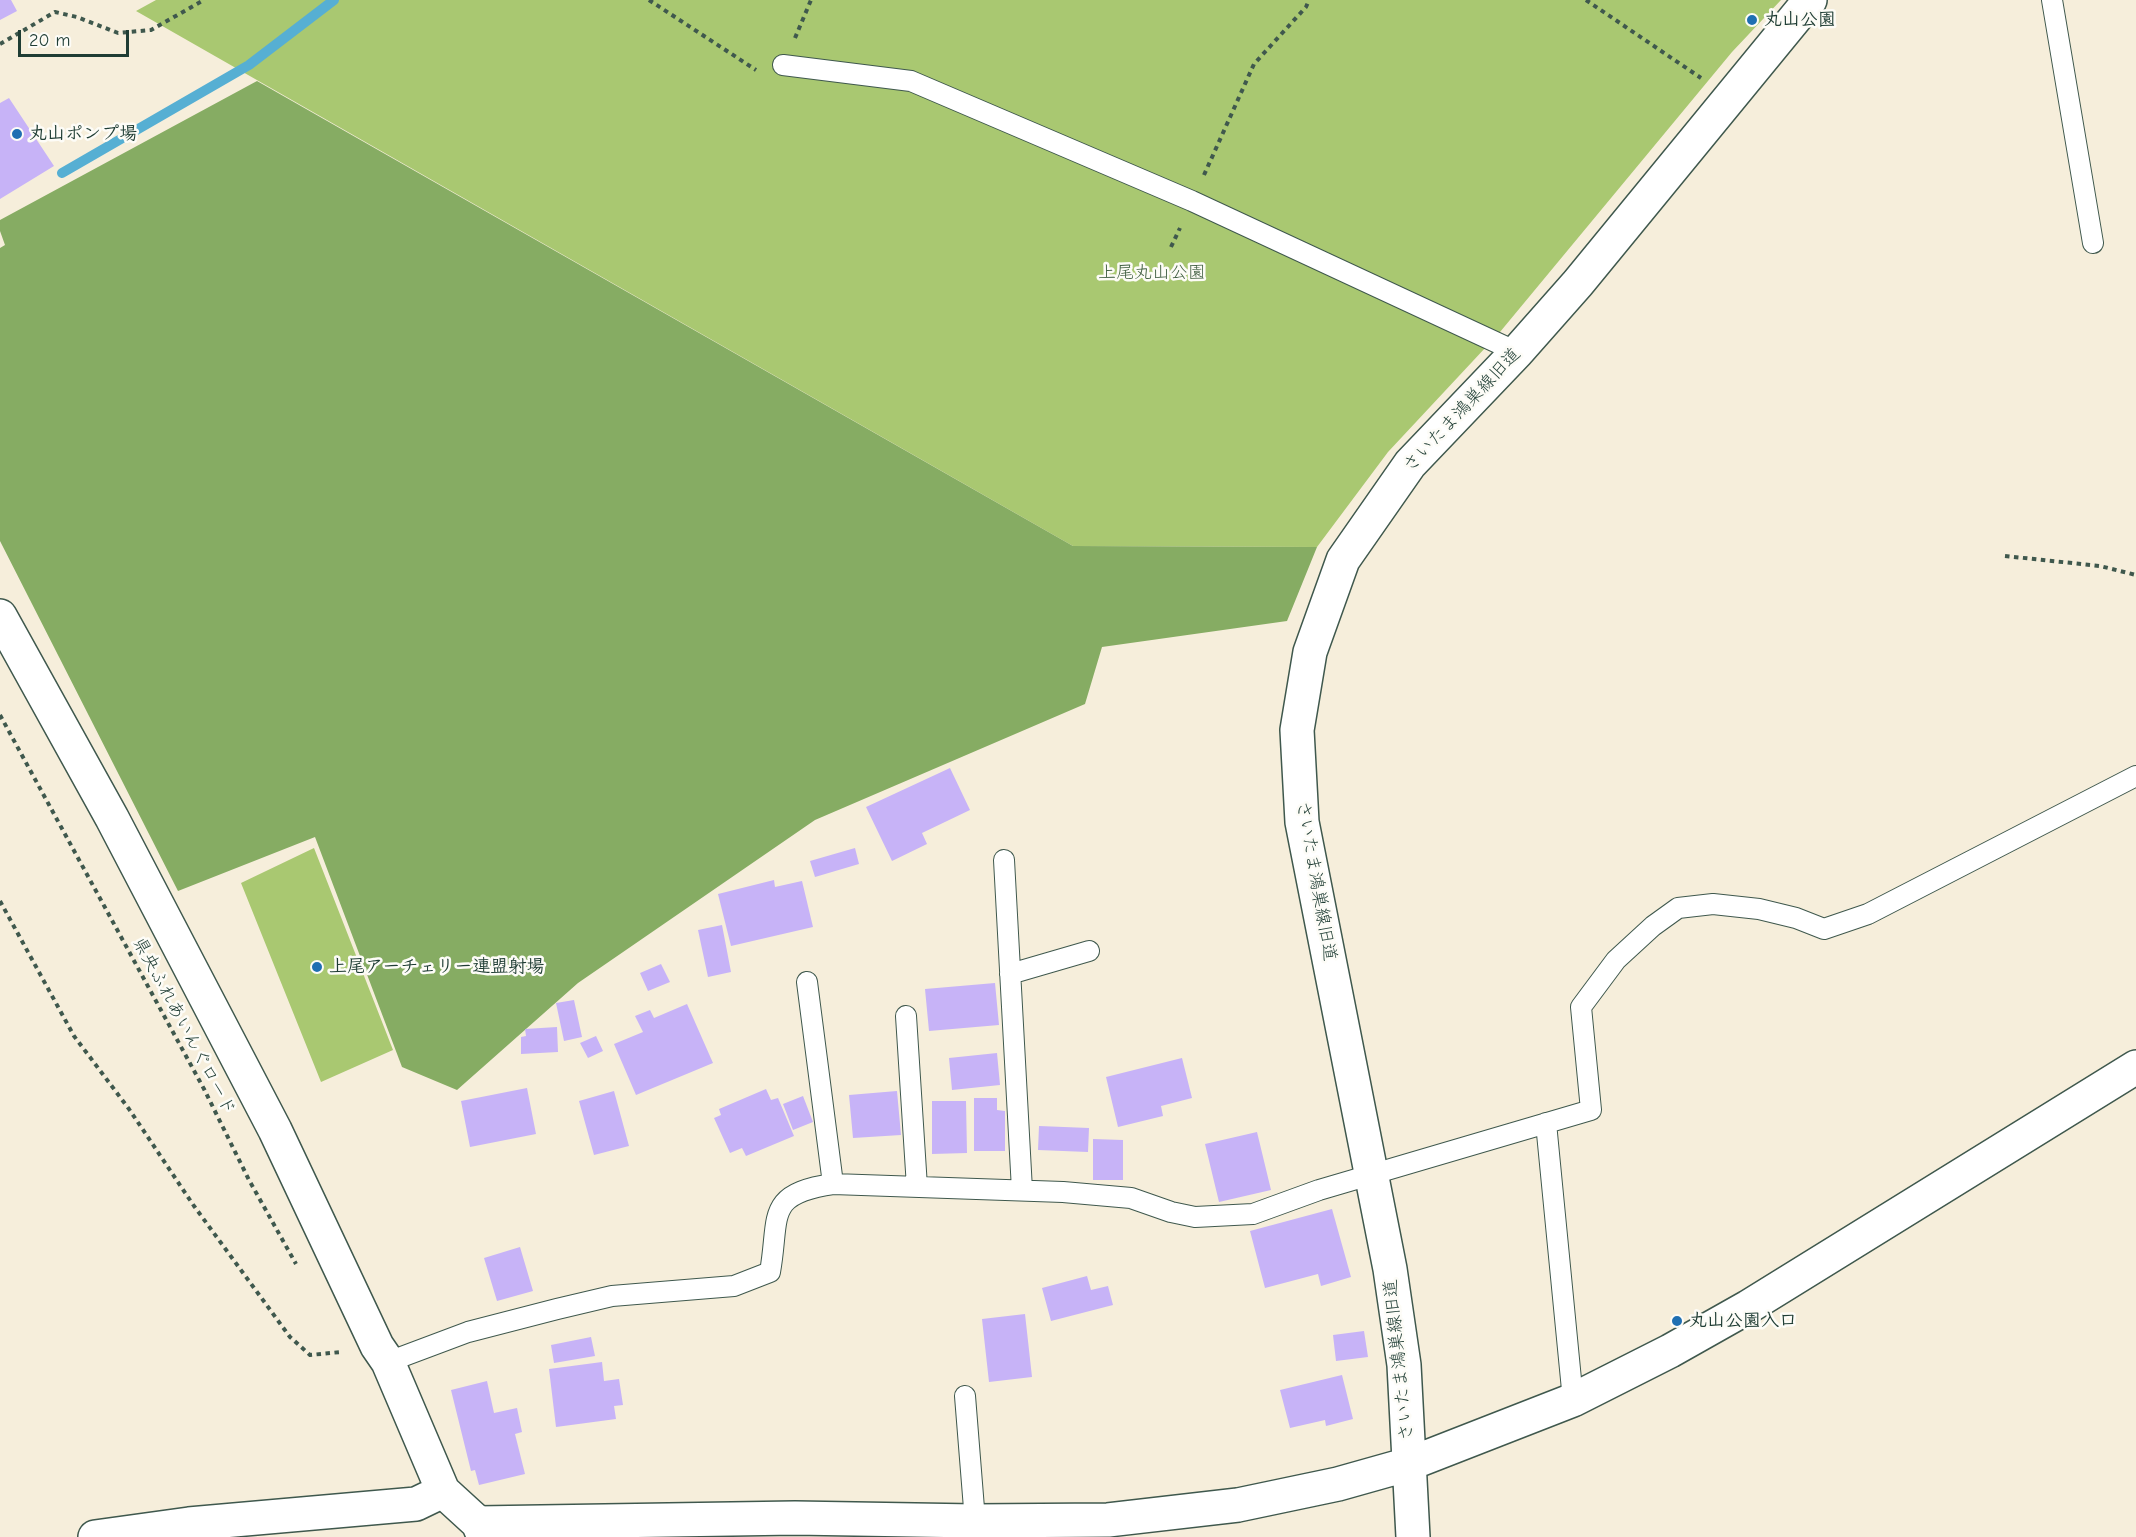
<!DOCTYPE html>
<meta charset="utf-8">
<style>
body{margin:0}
#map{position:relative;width:2136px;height:1537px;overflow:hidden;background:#f6eedb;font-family:"Comic Neue",sans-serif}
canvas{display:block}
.scale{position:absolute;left:18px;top:30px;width:111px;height:27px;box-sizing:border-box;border:3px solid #1f3d34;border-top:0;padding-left:8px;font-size:18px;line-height:21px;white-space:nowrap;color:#1f3d34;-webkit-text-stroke:4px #fdfcf7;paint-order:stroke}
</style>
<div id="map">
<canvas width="2136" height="1537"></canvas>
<div class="scale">20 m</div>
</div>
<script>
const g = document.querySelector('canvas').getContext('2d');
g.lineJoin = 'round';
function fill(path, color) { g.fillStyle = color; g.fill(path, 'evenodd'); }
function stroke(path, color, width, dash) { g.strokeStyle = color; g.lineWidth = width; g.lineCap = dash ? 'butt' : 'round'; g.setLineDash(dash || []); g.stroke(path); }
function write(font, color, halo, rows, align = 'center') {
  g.font = font + ' "Comic Neue","Klee One",sans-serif'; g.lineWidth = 5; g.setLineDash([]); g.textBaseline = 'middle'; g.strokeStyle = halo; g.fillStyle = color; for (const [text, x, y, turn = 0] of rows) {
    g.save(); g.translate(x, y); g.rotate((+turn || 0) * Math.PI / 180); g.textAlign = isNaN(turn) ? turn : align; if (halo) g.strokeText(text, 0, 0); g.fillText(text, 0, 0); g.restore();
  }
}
fill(new Path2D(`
 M156 0H1781L1732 52 1500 332 1388 452 1317 547 1073 546 136 11Z
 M314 848 393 1050 321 1082 241 883Z`), '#a9c871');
fill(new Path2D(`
 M257 81 1073 546 1317 547 1287 621 1102 647 1085 704 815 820 578 983 457 1090 402 1067 315 837 178 891 0 541V248L5 245 0 231V220Z`), '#86ac63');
stroke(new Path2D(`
 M62 173 249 65 334 0`), '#56afd3', 10);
fill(new Path2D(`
 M0 0H11L17 11 0 20Z
 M9 98 54 166 0 199V103Z
 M950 768 970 810 922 833 927 844 892 861 866 807Z
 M855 848 859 864 815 877 810 861Z
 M774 880 775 887 802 881 813 927 731 946 718 894Z
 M722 925 731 972 708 977 698 930Z
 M661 964 670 982 648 991 640 973Z
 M995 983 999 1025 929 1031 925 989Z
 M574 1000 582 1037 564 1041 556 1003Z
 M687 1004 713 1063 636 1095 614 1044 643 1032 635 1016 650 1010 654 1018Z
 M557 1027 558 1052 521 1054V1037L526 1036 525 1029Z
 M596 1036 603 1051 588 1058 580 1043Z
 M997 1053 1000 1085 952 1090 949 1058Z
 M1182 1058 1192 1098 1161 1106 1163 1116 1118 1127 1106 1077Z
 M527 1088 536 1134 470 1147 461 1101Z
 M766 1089 771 1100 778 1098 794 1136 746 1156 742 1148 730 1153 714 1118 721 1115 719 1109Z
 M614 1091 629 1146 594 1155 579 1101Z
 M897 1091 901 1135 853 1138 849 1095Z
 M803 1096 813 1122 793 1130 783 1104Z
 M974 1098H997V1110L1005 1111V1151H974Z
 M932 1101H966L967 1153 932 1154Z
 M1039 1126 1089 1128 1088 1152 1038 1150Z
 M1257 1132 1271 1190 1219 1202 1205 1144Z
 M1093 1139 1123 1140V1180H1093Z
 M1332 1209 1351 1277 1321 1286 1318 1274 1265 1288 1250 1231Z
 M520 1247 533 1291 497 1301 484 1258Z
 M1087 1276 1091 1290 1108 1286 1113 1305 1051 1321 1042 1288Z
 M1025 1314 1032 1377 989 1382 982 1319Z
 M1364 1331 1368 1357 1336 1361 1333 1335Z
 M591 1337 595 1356 554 1363 551 1345Z
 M602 1362 604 1381 619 1379 623 1405 614 1406 616 1419 556 1427 549 1369Z
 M1342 1375 1353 1419 1326 1426 1325 1420 1290 1428 1280 1390Z
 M487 1381 494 1413 517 1408 522 1432 515 1434 525 1474 479 1485 475 1470 471 1471 451 1390Z`), '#c7b3f7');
const lane = new Path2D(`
 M2052 0 2093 243
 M783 65 911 81 1192 201 1517 352
 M1004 860 1022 1190
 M1010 974 1089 951
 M807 982 833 1184
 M906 1016 917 1187
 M1546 1123 1573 1400
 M388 1362 468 1332 557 1309 612 1296 734 1286 770 1272C780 1217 764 1194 833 1184L1063 1192 1131 1198 1171 1212 1195 1217 1253 1214 1319 1190 1591 1110 1581 1007 1616 960 1653 926 1678 908 1713 904 1759 909 1796 918 1824 929 1868 914 2136 776
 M965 1396 975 1521`);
const street = new Path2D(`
 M0 616 112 818 275 1130 377 1346 388 1362 443 1491 478 1523 484 1537
 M95 1537 189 1524 416 1504 443 1491`);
const secondary = new Path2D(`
 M478 1523 795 1518 975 1521 1108 1520 1238 1505 1338 1484 1409 1464 1573 1400 1670 1351 1748 1307 2136 1067
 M1413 1537 1404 1365 1390 1269 1302 822 1297 730 1310 652 1343 560 1410 464 1517 352 1578 283 1810 0`);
stroke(lane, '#3f584d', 22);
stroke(street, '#3f584d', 36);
stroke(secondary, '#3f584d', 36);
stroke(new Path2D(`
 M649 0 756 70
 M1586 0 1701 78
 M795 38 811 0
 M0 44 55 12 77 17 118 33 151 30 204 0
 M1204 175 1254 64 1306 7 1309 0
 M1171 247 1180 228
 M2005 556 2100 566 2136 575
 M0 715 204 1089 249 1180 296 1264
 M0 901 74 1036 129 1109 194 1206 290 1337 310 1355 341 1352`), '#3f584d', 4, [4.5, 4.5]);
stroke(lane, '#fff', 20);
stroke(street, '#fff', 33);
stroke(secondary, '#fff', 33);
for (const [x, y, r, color] of [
 [1752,20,6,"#1f6fb2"],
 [17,134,6,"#1f6fb2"],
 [317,967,6,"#1f6fb2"],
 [1677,1321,6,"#1f6fb2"]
]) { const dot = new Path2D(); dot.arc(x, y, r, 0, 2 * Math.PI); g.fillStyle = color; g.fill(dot); stroke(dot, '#fdfcf7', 2); }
write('bold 18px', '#1f3d34', '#fdfcf7', [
 ["丸山公園",1764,20],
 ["丸山ポンプ場",29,134],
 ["上尾アーチェリー連盟射場",329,967],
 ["丸山公園入口",1689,1321]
], 'left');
write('18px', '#426043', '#fdfcf7', [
 ["上尾丸山公園",1152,273]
]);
write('18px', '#1f3d34', '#fdfcf7', [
 ["さいたま鴻巣線旧道",1462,410,-47],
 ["さいたま鴻巣線旧道",1316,881,80],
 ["県央ふれあいんぐロード",184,1026,62],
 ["さいたま鴻巣線旧道",1399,1360,-96]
]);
</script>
